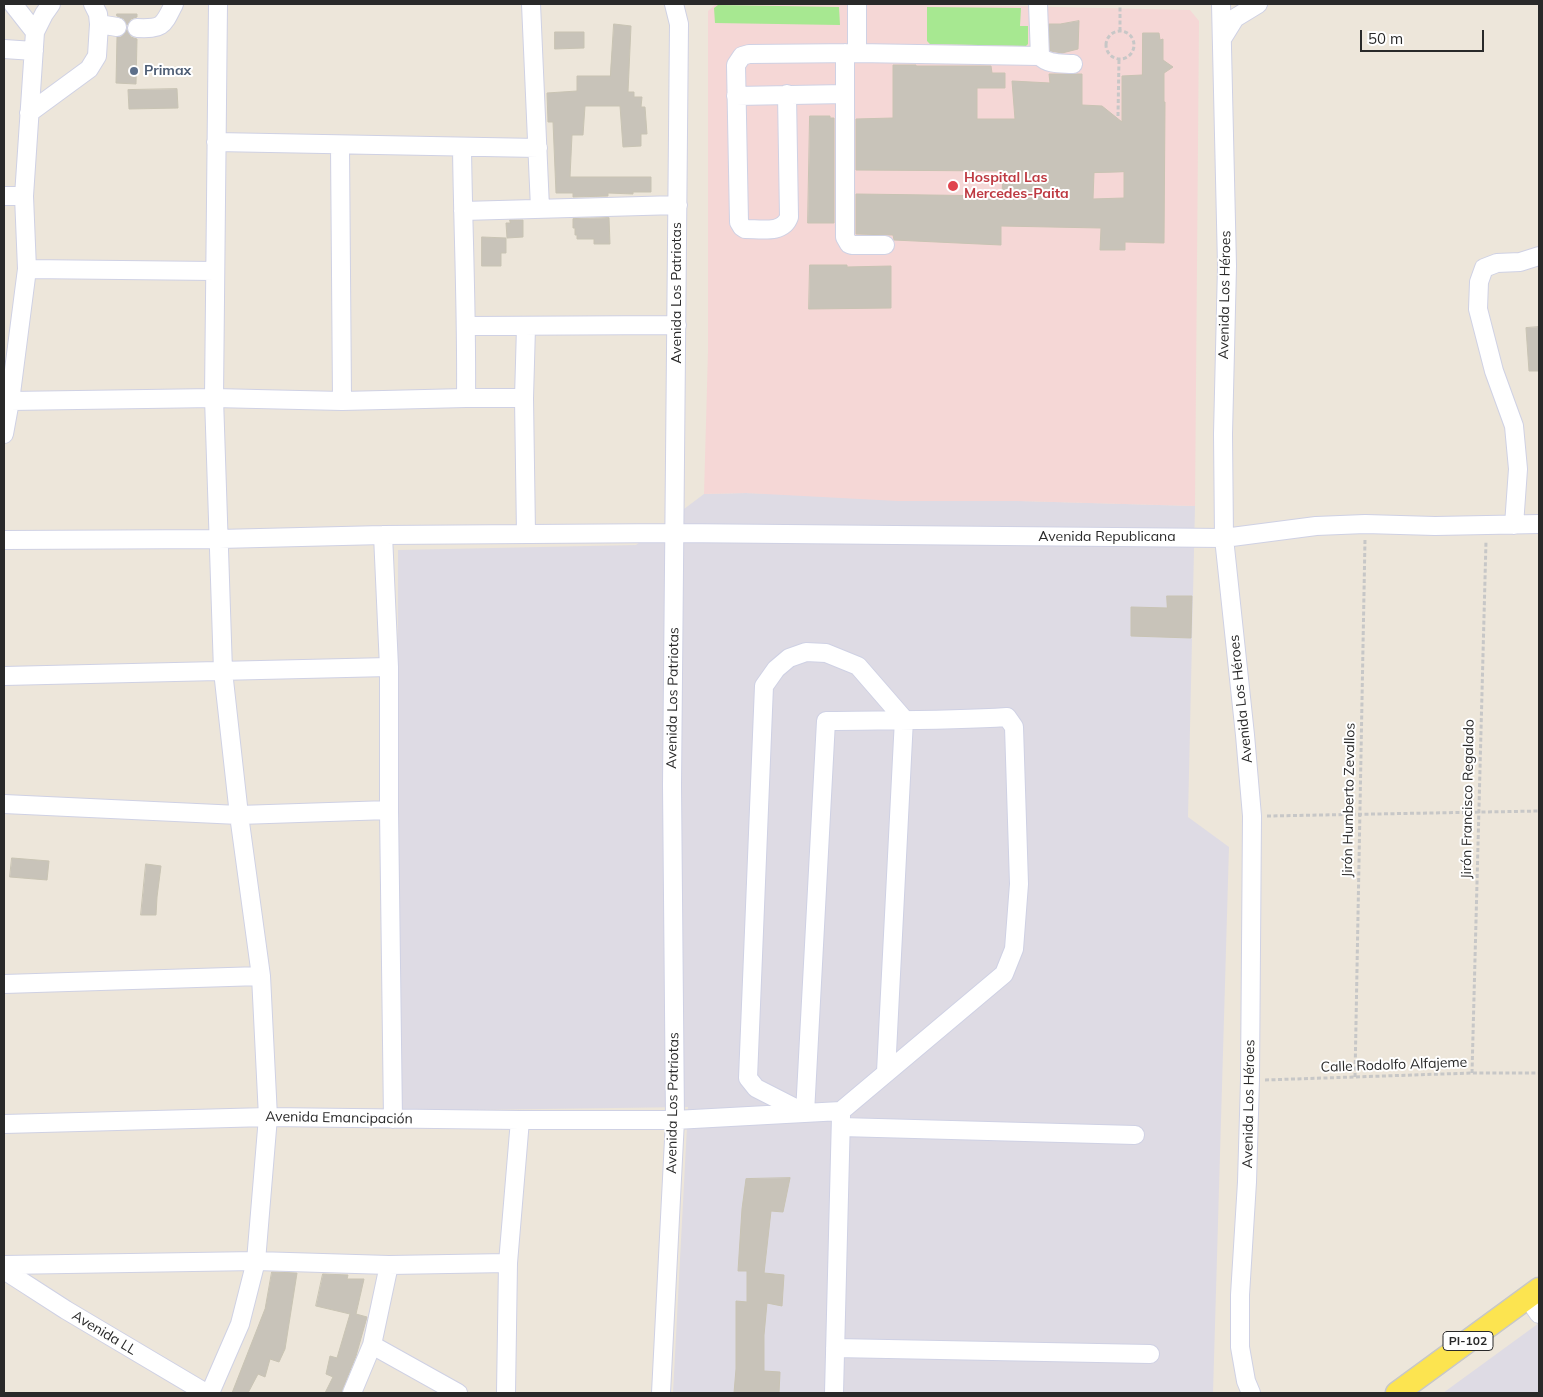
<!DOCTYPE html>
<meta charset="utf-8">
<style>
body{margin:0}
#map{position:relative;width:1543px;height:1397px;overflow:hidden;background:#ede6da;font-family:Mulish,sans-serif}
canvas{display:block}
.frame{position:absolute;inset:0;border:5px solid #292929;pointer-events:none}
.scale{position:absolute;left:1360px;top:30px;width:124px;height:22px;box-sizing:border-box;border:2px solid #292929;border-top:0;padding-left:6px;font-size:15px;line-height:18px;white-space:nowrap;color:#292929;-webkit-text-stroke:4px #fff;paint-order:stroke}
</style>
<div id="map">
<canvas width="1543" height="1397"></canvas>
<div class="frame"></div>
<div class="scale">50 m</div>
</div>
<script>
const g = document.querySelector('canvas').getContext('2d');
g.lineJoin = 'round';
function fill(path, color) { g.fillStyle = color; g.fill(path, 'evenodd'); }
function stroke(path, color, width, dash) { g.strokeStyle = color; g.lineWidth = width; g.lineCap = dash ? 'butt' : 'round'; g.setLineDash(dash || []); g.stroke(path); }
function write(font, color, halo, rows, align = 'center') {
  g.font = font + ' Mulish,sans-serif'; g.lineWidth = 4; g.setLineDash([]); g.textBaseline = 'middle'; g.strokeStyle = halo; g.fillStyle = color; for (const [text, x, y, turn = 0] of rows) {
    g.save(); g.translate(x, y); g.rotate((+turn || 0) * Math.PI / 180); g.textAlign = isNaN(turn) ? turn : align; if (halo) g.strokeText(text, 0, 0); g.fillText(text, 0, 0); g.restore();
  }
}
fill(new Path2D(`
 M746 493 1195 506 1188 817 1229 847 1213 1393H673L688 1107 397 1111 398 550 636 545 704 494Z
 M1539 1323V1393H1443Z`), '#dedbe4');
fill(new Path2D(`
 M716 4H920L1190 10 1199 21 1195 506 1017 501H898L746 493 704 494 708 351V11Z`), '#f5d7d6');
fill(new Path2D(`
 M718 5 839 7 840 25 715 23 714 8Z
 M927 7 1021 8 1020 26H1028V44L1026 46 930 44 927 41Z`), '#a7e891');
const building = new Path2D(`
 M117 14H137V17L131 19 127 25 124 19 117 16Z
 M1079 21 1078 49 1062 53 1050 51 1049 24H1060Z
 M614 24 631 26 628 92H634V97H642L641 107H645L647 134H641V146L623 147 620 106H585L583 135H572L570 177H651V192H633V194L608 193V196L573 197V193H556L553 122H548L547 93 577 91V76H610Z
 M127 30 131 37 137 39 136 84 116 83 117 37H121Z
 M555 32H584V48L555 49Z
 M1143 33H1159L1160 40 1163 39V60L1173 67 1164 73V102H1165L1164 243 1125 242V250H1100L1101 228 1001 226V245L894 240 893 235 856 234V194L1002 196 1003 171 856 170V119L893 118V65H916V66H991L992 73H1005V88H977V119H1015L1012 81 1050 83 1049 74H1082V105L1102 106 1122 122V76L1142 75ZM1124 172V198L1093 199 1094 173Z
 M177 89 178 108 129 109 128 90Z
 M810 116H830V118H834V223H808Z
 M609 218 610 244H594V239H577V235H575V228H573V219Z
 M510 220H523V237L507 238 506 223H510Z
 M482 237 506 238V253H501V266H482Z
 M810 265H847V267L891 266V308L809 309Z
 M1539 327V371H1529L1526 328Z
 M1167 596H1192L1191 638 1131 636V607L1167 608Z
 M12 858 49 861 47 880 10 877Z
 M146 864 161 866 157 897 156 915H141Z
 M790 1178 783 1212 771 1211 764 1273 784 1275 782 1306 767 1303 764 1335V1371L780 1372 779 1393H734L736 1369V1301L747 1302V1271H738L742 1209 746 1179Z
 M272 1272 297 1273 285 1349 279 1362 270 1359 265 1377 258 1374 248 1393H232L265 1309Z
 M323 1274 348 1275 347 1279H364L356 1314 367 1317 356 1356 341 1393H325L333 1377 326 1374 330 1356 337 1358 350 1314 316 1306Z`);
fill(building, '#c8c3b9');
stroke(building, '#c8c3b3', 1);
const minor = new Path2D(`
 M13 4 35 32
 M93 4 98 14 99 24 117 27
 M531 4 540 208
 M857 4V53
 M1038 4 1040 56C1048 65 1062 63 1073 64
 M1221 4 1227 266 1223 434 1224 538 1245 735 1252 816 1250 1080 1247 1182 1240 1295V1347L1246 1381 1251 1393
 M137 28C163 29 163 26 174 4
 M1222 39 1235 18 1258 4
 M4 49 34 51
 M845 53V237L849 244 852 245H885
 M787 94 789 217C783 234 761 229 745 229L742 227 739 222 736 65 742 56 749 54 857 53 1040 56
 M736 96 845 94
 M29 113 89 69 97 56 99 24
 M216 142 538 148
 M340 145 342 401
 M462 147C463 231 467 314 466 398
 M4 196H24
 M463 211 678 205
 M27 269 215 271
 M467 326 677 325
 M526 327 524 398 526 534
 M10 401 214 398 342 401 466 398H524
 M4 434 10 401 27 269 24 196 35 32 44 14 51 4
 M1514 525 1518 469 1514 426 1494 371 1478 309 1479 282 1484 268 1497 263 1520 262 1539 256
 M383 535 389 667V810L393 1119
 M4 540 219 539 383 535 675 533 1224 538 1316 526 1365 524 1435 526 1539 524
 M4 676 389 667
 M4 804 239 815 389 810
 M4 984 261 976
 M4 1124 268 1117 520 1120H675L841 1111 1004 974 1014 949 1019 884 1014 727 1007 717C947 721 886 720 826 721L805 1113 756 1088 748 1078 764 686 776 669 789 658 806 652 826 653 858 666 904 719 886 1072
 M841 1127 1135 1135
 M4 1265 256 1261 389 1265 508 1263
 M4 1270 66 1310 206 1393
 M1527 1297 1539 1314
 M372 1345 458 1393
 M835 1348 1150 1354
 M210 1393 240 1324 256 1261 268 1117 261 976 239 815 223 671 214 398 218 4
 M352 1393 372 1345 389 1265
 M506 1393 508 1263 520 1120
 M661 1393 675 1120 672 785 679 24 674 4
 M834 1393 841 1116`);
const major = new Path2D(`
 M1397 1393 1539 1289`);
stroke(minor, '#cfd1e4', 20);
stroke(major, '#c7c7c7', 25);
stroke(new Path2D(`
 M1120 31V4
 M1106 45a14 14 0 1 1 28 0a14 14 0 1 1-28 0Z
 M1118 116 1119 59
 M1267 816 1539 811
 M1472 1073 1486 541
 M1355 1077 1365 539
 M1265 1080 1472 1073H1539`), '#c7c7c7', 3, [4, 2.5]);
stroke(minor, '#fff', 18);
stroke(major, '#fce450', 22);
for (const [x, y, r, color] of [
 [134,71,5,"#5c6f8a"],
 [953,186,6,"#e0444e"]
]) { const dot = new Path2D(); dot.arc(x, y, r, 0, 2 * Math.PI); g.fillStyle = color; g.fill(dot); stroke(dot, '#fff', 2); }
for (const [x, y, w] of [
 [1468,1341,50]
]) { const box = new Path2D(); box.roundRect(x - w / 2, y - 9.5, w, 19, 4); g.fillStyle = '#fff'; g.fill(box); stroke(box, '#292929', 1); }
write('bold 12px', '#292929', null, [
 ["PI-102",1468,1341]
]);
write('bold 14px', '#4e5e75', '#fff', [
 ["Primax",144,71]
], 'left');
write('bold 14px', '#be3a42', '#fff', [
 ["Hospital Las",964,178],
 ["Mercedes-Paita",964,194]
], 'left');
write('14px', '#292929', '#fff', [
 ["Avenida Los Patriotas",677,293,-90],
 ["Avenida Los Héroes",1225,295,-89],
 ["Avenida Republicana",1107,537],
 ["Avenida Los Patriotas",673,698,-89],
 ["Avenida Los Héroes",1241,699,-96],
 ["Jirón Francisco Regalado",1468,799,-89],
 ["Jirón Humberto Zevallos",1349,800,-89],
 ["Calle Rodolfo Alfajeme",1394,1065,-2],
 ["Avenida Los Patriotas",673,1103,-89],
 ["Avenida Los Héroes",1249,1104,-89],
 ["Avenida Emancipación",339,1118,1],
 ["Avenida LL",104,1333,31]
]);
</script>
